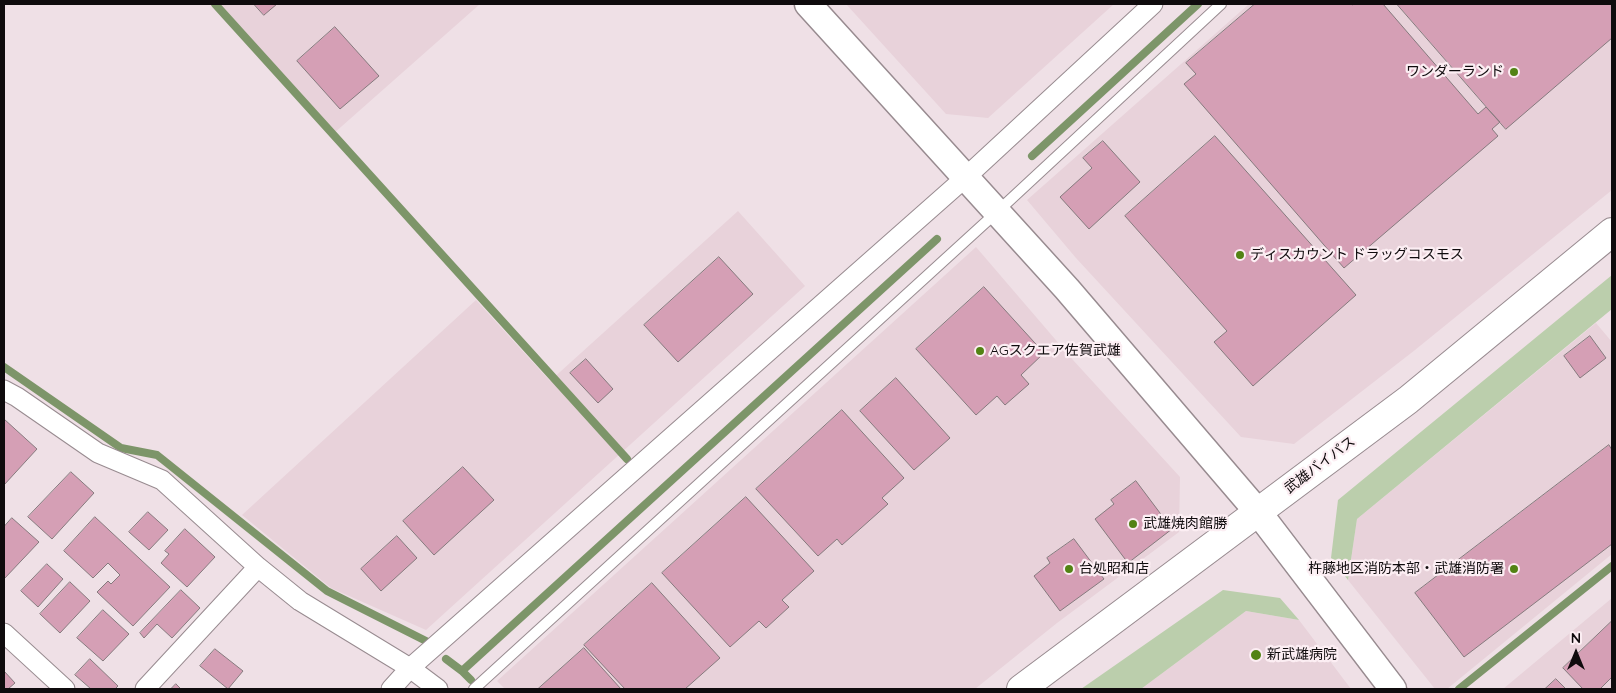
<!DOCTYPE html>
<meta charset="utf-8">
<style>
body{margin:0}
#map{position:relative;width:1616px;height:693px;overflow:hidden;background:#efe0e6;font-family:Quicksand,sans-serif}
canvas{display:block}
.frame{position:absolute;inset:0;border:5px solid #0f0b0d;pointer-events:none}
.north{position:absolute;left:1551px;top:628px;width:50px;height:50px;-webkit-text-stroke:4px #fceef3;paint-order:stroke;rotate:0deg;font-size:14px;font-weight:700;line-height:20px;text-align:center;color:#0f0b0d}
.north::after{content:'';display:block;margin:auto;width:18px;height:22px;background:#0f0b0d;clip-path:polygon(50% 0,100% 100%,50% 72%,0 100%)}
</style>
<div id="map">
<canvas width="1616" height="693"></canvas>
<div class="frame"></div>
<div class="north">N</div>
</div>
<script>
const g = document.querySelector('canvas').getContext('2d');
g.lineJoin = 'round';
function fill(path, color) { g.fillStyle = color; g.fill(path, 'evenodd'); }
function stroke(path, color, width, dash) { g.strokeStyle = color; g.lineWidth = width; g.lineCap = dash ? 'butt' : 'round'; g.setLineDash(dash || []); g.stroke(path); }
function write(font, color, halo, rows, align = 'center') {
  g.font = font + ' Quicksand,"Noto Sans JP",sans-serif'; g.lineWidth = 4.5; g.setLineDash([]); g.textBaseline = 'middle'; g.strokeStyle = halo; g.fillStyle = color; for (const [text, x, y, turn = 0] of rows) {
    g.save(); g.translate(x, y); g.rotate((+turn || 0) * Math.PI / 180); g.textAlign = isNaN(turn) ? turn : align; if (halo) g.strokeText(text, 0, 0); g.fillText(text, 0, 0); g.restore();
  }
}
fill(new Path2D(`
 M215 4H480L333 134Z
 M846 4H1114L988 118 946 114Z
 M1249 4H1612V190L1415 350 1294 444 1241 437 1076 258 1027 200Z
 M738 211 805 286 426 630 331 588 242 515 476 300 550 381Z
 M976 247 1073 360 1180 477 1179 532 1057 623 975 689H505L497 681Z
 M1596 323 1612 342V554L1447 689H1435L1348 580 1357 519Z
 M1612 598V689H1503Z
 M1246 611 1299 620 1351 689H1141Z`), '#e8d2da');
fill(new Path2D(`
 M1612 275V309L1357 519 1348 580 1331 558 1338 500Z
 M1223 590 1280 598 1299 620 1246 611 1141 689H1081Z`), '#bbceac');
stroke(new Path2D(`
 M215 4 627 459
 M1032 156 1198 4
 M4 367 121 448 157 455 327 591 428 642
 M446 659 462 671 937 239
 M462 671 471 680
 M1459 689 1612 566`), '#7d9569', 8);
const building = new Path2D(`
 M254 4H277L264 15Z
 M1255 4H1351L1352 5 1354 4H1383L1478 114 1486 107 1500 122 1492 129 1498 136 1344 268 1184 84 1196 74 1186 63Z
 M1397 4H1612V38L1506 129Z
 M335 27 379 76 340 109 297 61Z
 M1215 136 1356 295 1253 386 1214 342 1227 331 1125 216Z
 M1103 141 1140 182 1089 229 1060 197 1092 168 1083 158Z
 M719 257 753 294 678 362 644 325Z
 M984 287 1044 353 1021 375 1029 384 1005 405 997 396 976 415 916 349Z
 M1590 336 1606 358 1580 378 1564 356Z
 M586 359 613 389 598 403 570 373Z
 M896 378 950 438 914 470 860 411Z
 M842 410 904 478 882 498 888 504 842 545 837 539 818 556 756 489Z
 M4 419 37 449 4 485Z
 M1609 445 1612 450V544L1464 657 1415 593Z
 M463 467 494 500 434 555 403 521Z
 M71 472 94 493 52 539 28 517Z
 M1136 481 1172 529 1128 563 1095 519 1114 504 1111 500Z
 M746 497 814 571 782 600 789 607 766 628 759 621 730 647 662 573Z
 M148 512 168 530 149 550 129 532Z
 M95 517 170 587 133 626 97 592 108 581 111 584 120 575 108 563 93 578 64 551Z
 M12 518 39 542 4 579V527Z
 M185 529 215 557 187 587 161 563 169 554 165 551Z
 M397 536 417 558 381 591 361 569Z
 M1074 539 1104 579 1060 611 1034 576 1050 563 1047 558Z
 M47 564 63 579 38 607 21 591Z
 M70 582 90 601 60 633 40 614Z
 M652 583 720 658 685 689H625L584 645Z
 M181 590 200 608 172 638 157 624 144 638 140 633Z
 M103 610 129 634 103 661 77 638Z
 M1612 621V677L1600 689H1583L1563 668Z
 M584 648 621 689H538Z
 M215 649 243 671 228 689 200 666Z
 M90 659 118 686 115 689H91L75 675Z
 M4 671 15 683 8 689H4Z
 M1556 679 1566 689H1545Z
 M176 684 181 689H171Z`);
fill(building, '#d59fb5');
stroke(building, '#867a7e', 1);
const lane = new Path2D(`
 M474 689 997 212 1221 4`);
const street = new Path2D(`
 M4 390 17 397 98 453 162 480 258 567 300 601 410 668 438 689
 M4 633 65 689
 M145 689 258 567
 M391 689 410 668 966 177 1153 4`);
const secondary = new Path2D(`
 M808 4 1067 289 1258 512 1393 689`);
const highway = new Path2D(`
 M1021 689 1408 400 1612 232`);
stroke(lane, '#988b90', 12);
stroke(street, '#988b90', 21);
stroke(secondary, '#988b90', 29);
stroke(highway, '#988b90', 30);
stroke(lane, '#fff', 10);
stroke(street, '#fff', 19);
stroke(secondary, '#fff', 26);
stroke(highway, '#fff', 28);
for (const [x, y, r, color] of [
 [1514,72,5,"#528314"],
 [1240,255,5,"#528314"],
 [980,351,5,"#528314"],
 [1133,524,5,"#528314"],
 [1069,569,5,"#528314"],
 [1514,569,5,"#528314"],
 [1256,655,6,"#528314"]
]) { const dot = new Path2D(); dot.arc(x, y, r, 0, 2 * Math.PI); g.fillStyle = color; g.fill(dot); stroke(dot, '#fceef3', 2); }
write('14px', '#0f0b0d', '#fceef3', [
 ["ワンダーランド",1504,72,"right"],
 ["ディスカウント ドラッグコスモス",1250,255],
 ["AGスクエア佐賀武雄",990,351],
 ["武雄焼肉館勝",1143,524],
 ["台処昭和店",1079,569],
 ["杵藤地区消防本部・武雄消防署",1504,569,"right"],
 ["新武雄病院",1267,655]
], 'left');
write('14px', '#0f0b0d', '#fceef3', [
 ["武雄バイパス",1320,465,-37]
]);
</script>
